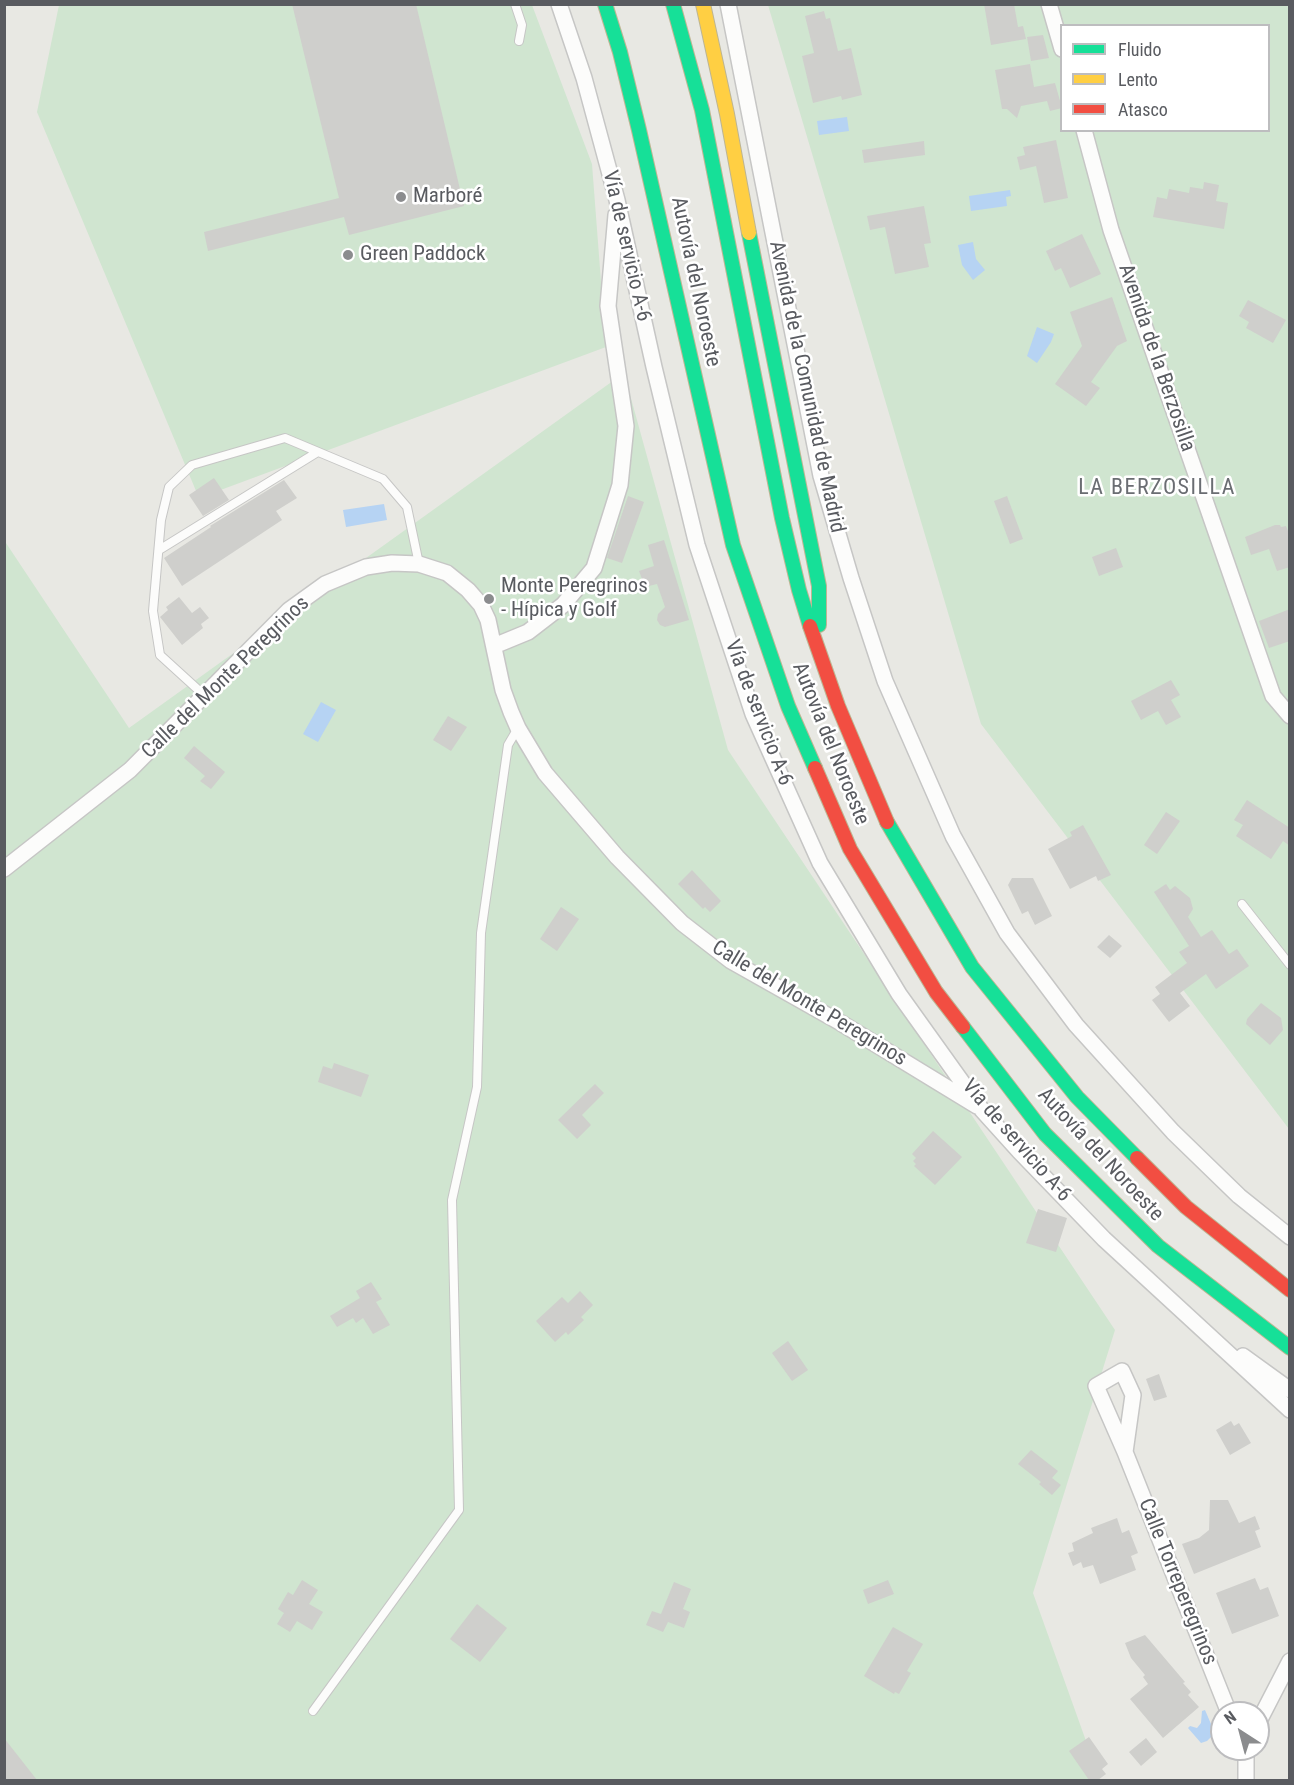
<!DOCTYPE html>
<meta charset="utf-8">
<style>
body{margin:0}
#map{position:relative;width:1294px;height:1785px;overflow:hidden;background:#e8e8e3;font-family:"Roboto Condensed",sans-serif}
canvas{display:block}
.frame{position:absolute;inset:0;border:6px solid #595b60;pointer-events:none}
.legend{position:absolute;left:1060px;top:24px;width:210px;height:108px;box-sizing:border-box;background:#fff;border:2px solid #bdbdbf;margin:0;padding:8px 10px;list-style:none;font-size:18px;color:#595b60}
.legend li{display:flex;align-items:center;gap:12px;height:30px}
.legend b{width:30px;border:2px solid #bdbdbf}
.north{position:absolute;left:1210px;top:1701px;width:60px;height:60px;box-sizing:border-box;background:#fff;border:2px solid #bdbdbf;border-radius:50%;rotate:324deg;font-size:16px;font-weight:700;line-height:24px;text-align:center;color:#595b60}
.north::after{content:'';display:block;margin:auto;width:21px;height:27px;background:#8b8c8e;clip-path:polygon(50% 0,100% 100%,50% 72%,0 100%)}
</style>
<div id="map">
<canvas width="1294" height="1785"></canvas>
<div class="frame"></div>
<ul class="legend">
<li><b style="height:8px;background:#16e098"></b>Fluido</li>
<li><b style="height:8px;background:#ffcf43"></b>Lento</li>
<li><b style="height:8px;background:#f24e42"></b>Atasco</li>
</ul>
<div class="north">N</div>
</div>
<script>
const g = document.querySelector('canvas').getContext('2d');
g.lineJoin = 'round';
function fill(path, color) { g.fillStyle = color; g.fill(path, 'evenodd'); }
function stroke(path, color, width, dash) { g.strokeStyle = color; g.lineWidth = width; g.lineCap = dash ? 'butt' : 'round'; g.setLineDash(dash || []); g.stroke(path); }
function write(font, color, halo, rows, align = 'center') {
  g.font = font + ' "Roboto Condensed",sans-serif'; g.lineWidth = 5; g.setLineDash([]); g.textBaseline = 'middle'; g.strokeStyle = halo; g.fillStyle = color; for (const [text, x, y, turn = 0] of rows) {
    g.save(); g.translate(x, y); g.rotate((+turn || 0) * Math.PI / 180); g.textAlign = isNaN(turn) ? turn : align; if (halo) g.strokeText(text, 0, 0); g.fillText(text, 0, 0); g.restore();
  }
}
fill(new Path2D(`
 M59 5H532L592 164 606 347 199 498 37 112Z
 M768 5H1289V1129L981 724ZM1062 26H1268V130H1062Z
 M624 373 728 750 1115 1330 1033 1593 1100 1780H5L4 540 129 728Z`), '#d0e5d0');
fill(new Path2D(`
 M847 117 849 131 819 135 817 121Z
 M1010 190 1011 196 1006 197 1007 206 971 211 969 196Z
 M973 242 976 259 985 270 973 280 962 265 958 245Z
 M1037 327 1054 334 1051 342 1037 363 1027 356Z
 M384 504 387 520 346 527 343 510Z
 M321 702 336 710 318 742 303 734Z
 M1205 1710 1211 1724 1212 1736 1207 1741 1201 1743 1188 1728 1190 1726 1197 1728 1201 1723 1202 1711Z`), '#b6d3f3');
fill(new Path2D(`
 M292 4H416L464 206 349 235 344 217 208 251 204 232 339 198Z
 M984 4H1014L1018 27 1023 26 1026 39 991 45Z
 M824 11 826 19 830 18 838 51 851 48 862 95 842 100 841 96 813 103 802 56 814 53 805 16Z
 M1043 35 1049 58 1031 61 1027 37Z
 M1030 64 1034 87 1055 83 1062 108 1050 111 1047 101 1021 106 1017 118 1007 109H1002L995 70Z
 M1056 140 1068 198 1044 203 1036 166 1020 170 1017 157 1025 155 1023 147Z
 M924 141 925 155 864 163 862 150Z
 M1204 182 1219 185 1216 201 1228 203 1224 229 1153 217 1157 197 1167 199 1169 189 1189 193 1190 187 1203 189Z
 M924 206 931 243 924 244 929 267 895 274 885 227 870 230 867 216Z
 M1082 234 1101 274 1070 288 1061 268 1055 271 1046 251Z
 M1112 297 1127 341 1117 346 1091 382 1100 388 1086 406 1055 384 1082 346 1070 312Z
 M1248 300 1286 320 1273 343 1246 328 1249 322 1239 316Z
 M214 478 229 500 203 516 189 495Z
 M284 480 297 498 276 511 282 520 182 586 164 558 211 527 210 526Z
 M628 496 644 502 622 563 607 558Z
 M1007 496 1023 539 1010 544 994 501Z
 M1275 525H1280L1281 527 1286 526 1290 536V567L1277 571 1269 549 1251 555 1245 537Z
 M664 540 689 620 665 627 660 625 657 620 658 614 665 607 657 584 645 587 639 571 654 566 648 545Z
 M1116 548 1123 567 1099 576 1092 557Z
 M179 597 192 613 200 607 209 618 201 624 203 628 182 645 160 617 168 610 166 607Z
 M1290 609V641L1269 648 1259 621Z
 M1171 680 1180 695 1171 700 1181 717 1166 725 1158 711 1141 720 1131 701Z
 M448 716 467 727 451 751 433 740Z
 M194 746 225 772 211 789 200 781 205 776 184 758Z
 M1247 800 1290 828V846L1283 841 1271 859 1236 836 1243 825 1234 820Z
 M1166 812 1180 821 1157 854 1144 845Z
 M1083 825 1111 875 1098 881 1096 876 1070 889 1048 849 1072 836 1070 832Z
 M692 870 721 901 710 912 705 907 703 909 678 884Z
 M1012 878H1033L1052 916 1035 925 1028 911 1022 914 1008 885Z
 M1166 884 1170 890 1175 886 1190 898 1193 909 1188 917 1201 937 1212 930 1229 954 1237 949 1249 966 1216 989 1206 974 1180 993 1190 1006 1169 1022 1152 1000 1160 994 1155 987 1187 963 1179 952 1189 946 1154 892Z
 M561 907 579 919 557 951 540 939Z
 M1109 935 1122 946 1110 958 1097 947Z
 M1261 1003 1281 1018 1283 1030 1270 1045 1246 1024 1247 1019Z
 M334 1063 369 1075 361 1097 318 1082 323 1066 332 1069Z
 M595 1084 604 1093 582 1115 591 1125 577 1139 558 1120Z
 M933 1131 962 1157 935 1185 914 1166 916 1164 913 1161 916 1158 912 1154Z
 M1038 1209 1067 1218 1056 1252 1026 1243Z
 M371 1282 382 1299 376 1302 390 1325 373 1334 363 1318 356 1323 353 1318 337 1327 330 1316 360 1298 356 1291Z
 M580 1291 593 1305 581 1317 584 1320 568 1335 566 1332 555 1342 536 1321 562 1297 568 1303Z
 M788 1341 808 1370 792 1381 772 1353Z
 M1159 1374 1167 1397 1154 1401 1146 1379Z
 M1231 1421 1234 1426 1239 1423 1251 1443 1230 1455 1216 1430Z
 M1031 1450 1058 1471 1052 1478 1061 1485 1052 1495 1039 1484 1041 1482 1018 1464Z
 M1210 1500H1228L1239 1523 1255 1516 1260 1529 1255 1531 1261 1547 1194 1574 1182 1544 1199 1538 1209 1530Z
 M1117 1518 1122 1533 1129 1530 1138 1553 1131 1556 1136 1570 1100 1584 1093 1565 1083 1568 1081 1562 1073 1566 1068 1553 1074 1551 1072 1543 1093 1533 1091 1528Z
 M1255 1578 1260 1590 1268 1587 1279 1616 1232 1634 1216 1593Z
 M302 1580 318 1590 309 1604 323 1612 312 1630 297 1621 290 1632 277 1624 284 1613 278 1609 288 1592 293 1595Z
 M888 1580 894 1594 868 1604 863 1590Z
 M674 1582 691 1589 683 1609 690 1612 684 1628 668 1622 663 1632 646 1625 652 1611 661 1614Z
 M477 1604 507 1628 480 1662 450 1639Z
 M893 1627 923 1644 907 1671 911 1673 899 1694 895 1692 894 1694 864 1676Z
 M1145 1635 1185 1682 1183 1683 1191 1692 1188 1695 1199 1707 1163 1738 1130 1699 1148 1684 1143 1677 1145 1675 1131 1658 1125 1643Z
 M1089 1737 1108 1764 1102 1769 1106 1774 1098 1780H1089L1069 1751Z
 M4 1738 37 1780H4Z
 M1146 1738 1157 1752 1141 1766 1129 1752Z`), '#cfcfcc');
const lane = new Path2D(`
 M515 4 522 25 519 41
 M159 550 316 453
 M205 696 160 655 153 611 161 520 169 487 192 465 285 438 383 479 407 507 419 564
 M1242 904 1290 965
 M313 1711 459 1510 452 1200 477 1087 481 933 508 745 518 728`);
const street = new Path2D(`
 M559 4 584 78 617 200 654 367 697 545 753 714 820 863 899 994 982 1110 1019 1151 1104 1239 1290 1410
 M728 4 821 476 851 578 885 681 953 836 1007 933 1076 1025 1173 1132 1239 1196 1290 1237
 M1049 4 1062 49
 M1084 130 1111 230 1273 696 1290 716
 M494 646 528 632 563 605 594 568 620 485 626 426 608 306 616 215
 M4 869 130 770 289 610 325 584 366 567 392 563 419 564 447 573 468 590 481 605 488 620 503 690 511 712 518 728 545 773 617 857 682 923 731 961 841 1023 977 1106
 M1243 1356 1290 1390
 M1125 1452 1133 1395 1122 1371 1096 1386 1125 1452 1229 1713
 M1258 1723 1290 1661
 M1246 1780V1755L1248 1749`);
const fast = new Path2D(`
 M605 4 620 52 639 130 733 545 788 706 815 768
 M673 4 702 110 782 518 799 590 810 626
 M749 233 819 586V625
 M887 822 972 967 1077 1097 1137 1158
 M963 1027 1045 1134 1158 1246 1290 1348`);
const slow = new Path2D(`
 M703 4 727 114 749 233`);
const jam = new Path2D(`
 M810 626 838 706 887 822
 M815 768 850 849 936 992 963 1027
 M1137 1158 1186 1207 1290 1290`);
stroke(lane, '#c6c6c5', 10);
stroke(street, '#c6c6c5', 18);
stroke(fast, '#bdb593', 16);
stroke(slow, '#bdb593', 16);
stroke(jam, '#bdb593', 16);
stroke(lane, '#fcfcfb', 8);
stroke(street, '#fcfcfb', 15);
stroke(fast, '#16e098', 14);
stroke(slow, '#ffcf43', 14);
stroke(jam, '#f24e42', 14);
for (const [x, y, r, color] of [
 [401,197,6,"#8b8c8e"],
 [348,255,6,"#8b8c8e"],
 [489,599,6,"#8b8c8e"]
]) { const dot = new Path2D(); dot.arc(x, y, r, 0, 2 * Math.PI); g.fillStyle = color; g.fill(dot); stroke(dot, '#fff', 2); }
write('21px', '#595b60', '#fff', [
 ["Marboré",413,197],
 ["Green Paddock",360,255],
 ["Monte Peregrinos",501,587],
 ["- Hípica y Golf",501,611]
], 'left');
write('21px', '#595b60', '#fff', [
 ["Vía de servicio A-6",626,246,77],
 ["Autovía del Noroeste",695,282,78],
 ["Avenida de la Berzosilla",1156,358,71],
 ["Avenida de la Comunidad de Madrid",806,387,78],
 ["Calle del Monte Peregrinos",226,678,-44],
 ["Vía de servicio A-6",758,713,69],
 ["Autovía del Noroeste",830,744,68],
 ["Calle del Monte Peregrinos",809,1004,31],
 ["Vía de servicio A-6",1016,1141,49],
 ["Autovía del Noroeste",1100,1155,47],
 ["Calle Torreperegrinos",1177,1582,68]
]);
g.letterSpacing = '1.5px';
write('22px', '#6a6d72', '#fff', [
 ["LA BERZOSILLA",1157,488]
]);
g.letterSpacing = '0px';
</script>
